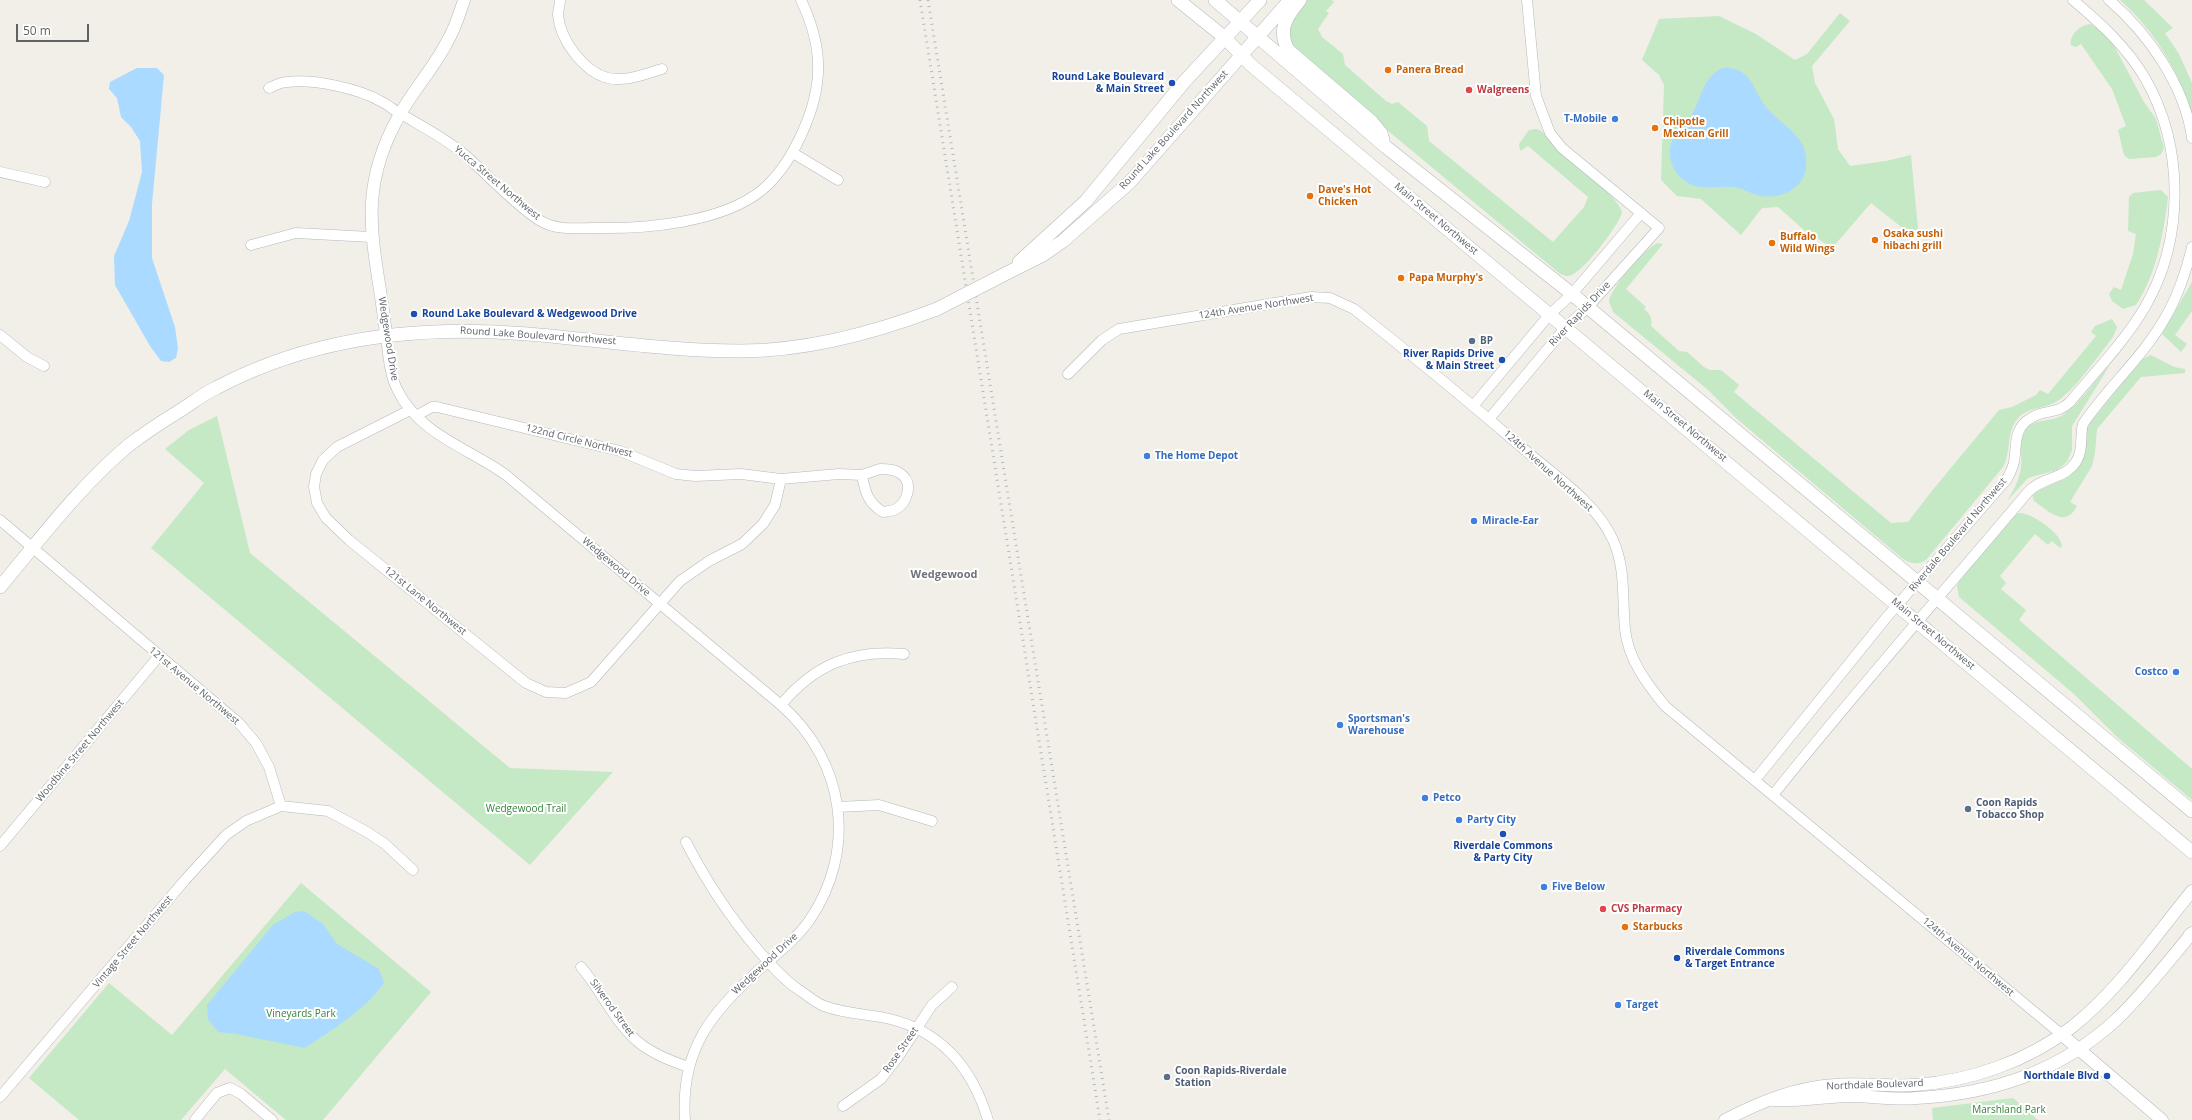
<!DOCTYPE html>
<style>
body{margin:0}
#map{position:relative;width:2192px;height:1120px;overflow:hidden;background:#f1efe8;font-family:"Open Sans",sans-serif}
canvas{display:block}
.scale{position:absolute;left:16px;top:24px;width:73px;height:18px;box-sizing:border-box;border:2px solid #5f6368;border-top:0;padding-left:5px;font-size:12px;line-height:14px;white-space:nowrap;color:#5f6368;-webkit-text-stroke:3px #fff;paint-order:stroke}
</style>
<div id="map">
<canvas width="2192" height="1120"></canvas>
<div class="scale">50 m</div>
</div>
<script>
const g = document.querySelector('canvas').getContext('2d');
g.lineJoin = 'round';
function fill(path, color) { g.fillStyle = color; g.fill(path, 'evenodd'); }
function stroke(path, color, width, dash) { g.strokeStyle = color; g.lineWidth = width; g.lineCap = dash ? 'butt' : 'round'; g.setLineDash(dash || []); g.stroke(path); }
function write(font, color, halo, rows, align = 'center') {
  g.font = font + ' "Open Sans",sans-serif'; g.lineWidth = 4; g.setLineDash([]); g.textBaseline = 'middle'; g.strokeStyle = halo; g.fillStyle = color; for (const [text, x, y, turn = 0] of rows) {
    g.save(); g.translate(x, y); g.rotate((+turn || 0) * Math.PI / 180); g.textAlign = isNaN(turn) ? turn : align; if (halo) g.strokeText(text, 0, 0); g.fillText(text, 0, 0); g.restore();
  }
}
fill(new Path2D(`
 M1305 0H1332L1334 2 1326 11 1329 13 1318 29 1322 37 1343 54 1345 65 1386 101 1392 104 1398 102 1427 126 1429 141 1553 242 1584 207 1588 197 1528 146 1520 151 1519 144 1529 130 1536 129C1545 130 1549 141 1555 148 1572 165 1615 191 1622 212 1620 224 1582 274 1569 276 1563 277 1558 272 1553 268L1321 75 1296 49 1290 41 1288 28Z
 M2120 0H2144L2173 28 2165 33 2179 54 2192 83V114C2178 70 2155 31 2120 0Z
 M1840 13 1850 21 1812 66 1815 83 1834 119 1838 149 1850 166 1886 161 1911 155 1918 229 1909 233 1871 203 1832 248 1804 230 1778 207 1762 208 1741 235 1701 199 1677 196 1661 180 1664 85 1659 75 1642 60 1659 19 1719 16 1756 34 1795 60 1807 54Z
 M2090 24 2096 27 2112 42 2144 102 2156 119 2164 148 2161 154 2156 157 2129 159 2124 155 2118 130 2126 126 2112 89 2081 44 2076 47 2071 45C2069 34 2081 25 2090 24Z
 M2161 190 2168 197C2163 235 2157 273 2136 305L2123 309 2112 301 2109 294 2114 287 2121 290 2133 254 2136 234 2128 231 2129 197 2133 193Z
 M1658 243 1663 244 1626 289 1646 307 1644 309C1650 313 1653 320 1651 326L1679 351 1687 352 1704 367 1710 370H1721L1739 385 1734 392 1891 523 1908 522 1931 492 1999 410 2012 407 2036 395 2040 390 2048 394 2096 336 2091 332 2095 326 2112 319 2117 327 2113 337C2098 356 2077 387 2059 400 2047 409 2029 406 2018 418 2005 434 2012 451 2003 467L1926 560C1918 565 1911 564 1903 559L1737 419 1707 389 1613 312 1609 301C1611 288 1645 247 1658 243Z
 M2192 282V311L2175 335 2187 344 2181 352 2162 334Z
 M2151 355 2174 367 2185 369V373L2141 377 2097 429 2095 453 2092 466 2070 502 2077 506C2065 529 2049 511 2034 501L2032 494C2048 483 2068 483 2079 466L2087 427 2142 359Z
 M2110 365 2072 426V450L2067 462 2057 470 2028 478 2006 502C2013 492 2019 481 2021 468 2023 456 2017 441 2025 430 2034 419 2047 422 2059 417 2077 409 2095 380 2110 365Z
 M217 416 250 553 510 768 613 772 530 865 151 548 204 483 165 449 189 430Z
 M2020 513C2032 513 2062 534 2062 546L2060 548 2052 541 2048 545 2035 534 2000 576 2006 583 2001 589 2026 610 2019 620 2192 769V800L2117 737 2074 694 1959 597 1957 586 1960 580 2014 515Z
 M301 883 431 992 323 1120H286L225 1069 181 1120H79L29 1078 109 983 172 1035Z
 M2013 1098 2038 1120H1933L1932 1108Z`), '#c5e8c5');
fill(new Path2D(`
 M137 68H157L164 75 152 204V258L175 327 178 348 176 358 169 362 161 361 150 346 115 285 114 256 129 221 142 172 140 141 131 127 121 117 117 98 109 89 110 82Z
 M1723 68C1730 68 1737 68 1743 73 1753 80 1756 93 1763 103 1779 126 1810 134 1806 167 1804 190 1777 201 1757 195 1749 193 1743 188 1734 187 1723 186 1712 188 1701 187 1683 186 1668 167 1670 149 1672 134 1685 126 1692 114 1702 97 1703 76 1723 68Z
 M304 911 323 924 337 944 379 969 384 983C364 1011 333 1029 305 1048L236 1034 218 1032 208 1019 207 1005 273 925 295 912Z`), '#aadaff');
const minor = new Path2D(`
 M560 0C560 5 558 10 558 15 560 40 584 72 608 78 626 82 645 74 662 69
 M2109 0C2148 33 2185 86 2192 138
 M269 88C274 86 280 82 287 82 314 79 358 88 382 102 389 105 394 111 401 114 423 127 445 138 465 155 488 175 514 204 539 220 557 231 575 228 595 228 644 229 722 223 762 190 781 174 793 154 803 131 824 84 823 46 801 0
 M793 153 838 180
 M0 172 45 182
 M251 245 296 233 371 237
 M386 334C388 353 389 374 398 391 419 434 470 449 506 475L781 705C845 761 858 850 809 921 796 939 778 953 761 968 712 1011 680 1050 685 1120
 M0 335 27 357 44 366
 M1068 374 1102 340 1119 329 1311 297 1330 298 1354 309C1412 355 1469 402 1525 450 1555 476 1596 502 1613 540 1626 569 1622 598 1625 629 1628 659 1647 684 1665 706L2061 1034
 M1473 406 1550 314 1572 294 1641 213
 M410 410 337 447 323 460 316 474 314 487 317 503 326 518 349 540 526 683 546 692 566 693 591 682 680 581 709 561 742 544 763 524 775 505 781 479
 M416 416 432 407H437L620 451 676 474 695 476 741 474 781 479 839 474 862 475
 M1489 419 1566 327 1587 308 1659 228 1562 148 1550 133 1536 96 1527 0
 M880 469C887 469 895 469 901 474 914 483 907 503 896 509 893 511 887 511 883 512 868 503 865 492 862 475Z
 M0 520 239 723 256 743 269 767 281 806 328 811 367 832 385 844 413 870
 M781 705C814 665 852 649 904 654
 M1755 780 1886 618 2007 479C2010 473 2013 468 2014 462 2017 445 2013 428 2031 418 2045 409 2057 415 2070 402 2096 371 2125 341 2145 307 2185 238 2184 146 2145 78 2126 46 2100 23 2073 0
 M1773 795C1855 692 1943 593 2028 492 2042 476 2068 480 2078 458 2083 448 2080 435 2083 424 2108 387 2143 357 2165 318 2178 296 2186 272 2192 247
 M838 807 879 805 932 821
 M686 842C706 881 729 916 758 950 770 964 783 979 799 990 807 995 816 1003 824 1006 845 1014 869 1014 890 1019 943 1032 973 1070 988 1120
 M0 846 159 656
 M581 967C601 990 614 1021 637 1041 652 1054 670 1061 689 1067
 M0 1097 185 880 226 835 246 821 281 806
 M843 1106 881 1079 898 1057 932 1005 952 987
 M195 1120 217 1093 230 1088 241 1094 272 1120`);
const tertiary = new Path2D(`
 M386 334C377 250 353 197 399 116 413 90 434 68 447 42 455 29 459 15 464 0
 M2061 1034 2162 1120
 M1774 1100C1802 1102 1830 1095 1858 1096 1877 1097 1897 1100 1916 1098 1992 1094 2060 1072 2117 1019 2144 993 2168 962 2192 933
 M1725 1120C1760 1102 1794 1088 1834 1085 1861 1082 1888 1087 1915 1085 1971 1081 2028 1061 2072 1027 2119 990 2154 937 2192 891`);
const secondary = new Path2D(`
 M1178 0 1224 37 1251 65 2192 852
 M1215 0 1386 147 1572 294 2192 811
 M1300 0C1287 16 1277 29 1288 50L1372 122 1381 133 1383 140
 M1019 262 1086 201 1184 82 1260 0
 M1007 273 1043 255 1063 241 1130 182 1290 0
 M0 587C41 538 80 486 129 445 146 432 163 421 181 410 192 403 203 394 216 388 312 337 421 325 528 334 599 340 669 351 740 351 808 351 874 333 937 309
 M2190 935 2192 934`);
stroke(minor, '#b5b8bc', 11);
stroke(tertiary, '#b5b8bc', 13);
stroke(secondary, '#b6babf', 14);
stroke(minor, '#fff', 10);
stroke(tertiary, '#fff', 12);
stroke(secondary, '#fff', 13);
stroke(new Path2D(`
 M920 0 1100 1120
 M928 0 1109 1120`), '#b6b7b8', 3, [1, 5]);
const secondaryBridge = new Path2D(`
 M937 309 1007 273`);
stroke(secondaryBridge, '#b6babf', 14, []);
stroke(secondaryBridge, '#fff', 13);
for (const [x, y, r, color] of [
 [1388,70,4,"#e8710a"],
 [1172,83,4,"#1a4fb4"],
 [1469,90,4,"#e0444e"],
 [1615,119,4,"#3f7fe0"],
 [1655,128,4,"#e8710a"],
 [1310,196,4,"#e8710a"],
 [1875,240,4,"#e8710a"],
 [1772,243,4,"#e8710a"],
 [1401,278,4,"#e8710a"],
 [414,314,4,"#1a4fb4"],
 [1472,341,4,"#5c6f8a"],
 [1502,360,4,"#1a4fb4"],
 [1147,456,4,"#3f7fe0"],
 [1474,521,4,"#3f7fe0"],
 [2176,672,4,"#3f7fe0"],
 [1340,725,4,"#3f7fe0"],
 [1425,798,4,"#3f7fe0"],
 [1968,809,4,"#5c6f8a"],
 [1459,820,4,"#3f7fe0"],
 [1503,834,4,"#1a4fb4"],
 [1544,887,4,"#3f7fe0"],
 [1603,909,4,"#e0444e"],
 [1625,927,4,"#e8710a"],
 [1677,958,4,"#1a4fb4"],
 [1618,1005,4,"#3f7fe0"],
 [2107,1076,4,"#1a4fb4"],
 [1167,1077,4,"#5c6f8a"]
]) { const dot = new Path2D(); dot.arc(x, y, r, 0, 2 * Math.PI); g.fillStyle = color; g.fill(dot); stroke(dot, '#fff', 1.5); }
write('bold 10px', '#c56008', '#fff', [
 ["Panera Bread",1396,70],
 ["Chipotle",1663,122],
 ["Mexican Grill",1663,134],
 ["Dave's Hot",1318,190],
 ["Chicken",1318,202],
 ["Osaka sushi",1883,234],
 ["hibachi grill",1883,246],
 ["Buffalo",1780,237],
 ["Wild Wings",1780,249],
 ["Papa Murphy's",1409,278],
 ["Starbucks",1633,927]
], 'left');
write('bold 10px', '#164399', '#fff', [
 ["Round Lake Boulevard",1164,77],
 ["& Main Street",1164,89],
 ["Round Lake Boulevard & Wedgewood Drive",422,314,"left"],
 ["River Rapids Drive",1494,354],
 ["& Main Street",1494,366],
 ["Riverdale Commons",1503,846,"center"],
 ["& Party City",1503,858,"center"],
 ["Riverdale Commons",1685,952,"left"],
 ["& Target Entrance",1685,964,"left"],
 ["Northdale Blvd",2099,1076]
], 'right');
write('bold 10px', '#be3a42', '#fff', [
 ["Walgreens",1477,90],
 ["CVS Pharmacy",1611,909]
], 'left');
write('bold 10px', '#366cbe', '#fff', [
 ["T-Mobile",1607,119,"right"],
 ["The Home Depot",1155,456],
 ["Miracle-Ear",1482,521],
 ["Costco",2168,672,"right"],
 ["Sportsman's",1348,719],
 ["Warehouse",1348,731],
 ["Petco",1433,798],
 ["Party City",1467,820],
 ["Five Below",1552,887],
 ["Target",1626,1005]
], 'left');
write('10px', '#5f6368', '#fff', [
 ["Round Lake Boulevard Northwest",1174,130,-48],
 ["Yucca Street Northwest",497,183,40],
 ["Main Street Northwest",1436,219,40],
 ["124th Avenue Northwest",1256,307,-9],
 ["River Rapids Drive",1580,314,-47],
 ["Round Lake Boulevard Northwest",538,336,4],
 ["Wedgewood Drive",388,339,81],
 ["Main Street Northwest",1685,426,40],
 ["122nd Circle Northwest",579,441,14],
 ["124th Avenue Northwest",1548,471,42],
 ["Riverdale Boulevard Northwest",1958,535,-50],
 ["Wedgewood Drive",616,567,40],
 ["121st Lane Northwest",425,601,39],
 ["Main Street Northwest",1933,634,40],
 ["121st Avenue Northwest",194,686,40],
 ["Woodbine Street Northwest",80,751,-50],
 ["Vintage Street Northwest",133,942,-50],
 ["124th Avenue Northwest",1968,957,40],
 ["Wedgewood Drive",765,964,-43],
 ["Silverod Street",612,1008,54],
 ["Rose Street",901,1050,-55],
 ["Northdale Boulevard",1875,1085,-2]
]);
write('bold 10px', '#4e5e75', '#fff', [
 ["BP",1480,341],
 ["Coon Rapids",1976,803],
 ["Tobacco Shop",1976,815],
 ["Coon Rapids-Riverdale",1175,1071],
 ["Station",1175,1083]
], 'left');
write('10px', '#348238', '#fff', [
 ["Wedgewood Trail",526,809],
 ["Vineyards Park",301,1014],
 ["Marshland Park",2009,1110]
]);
write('bold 11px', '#70757a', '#fff', [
 ["Wedgewood",944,575]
]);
</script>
